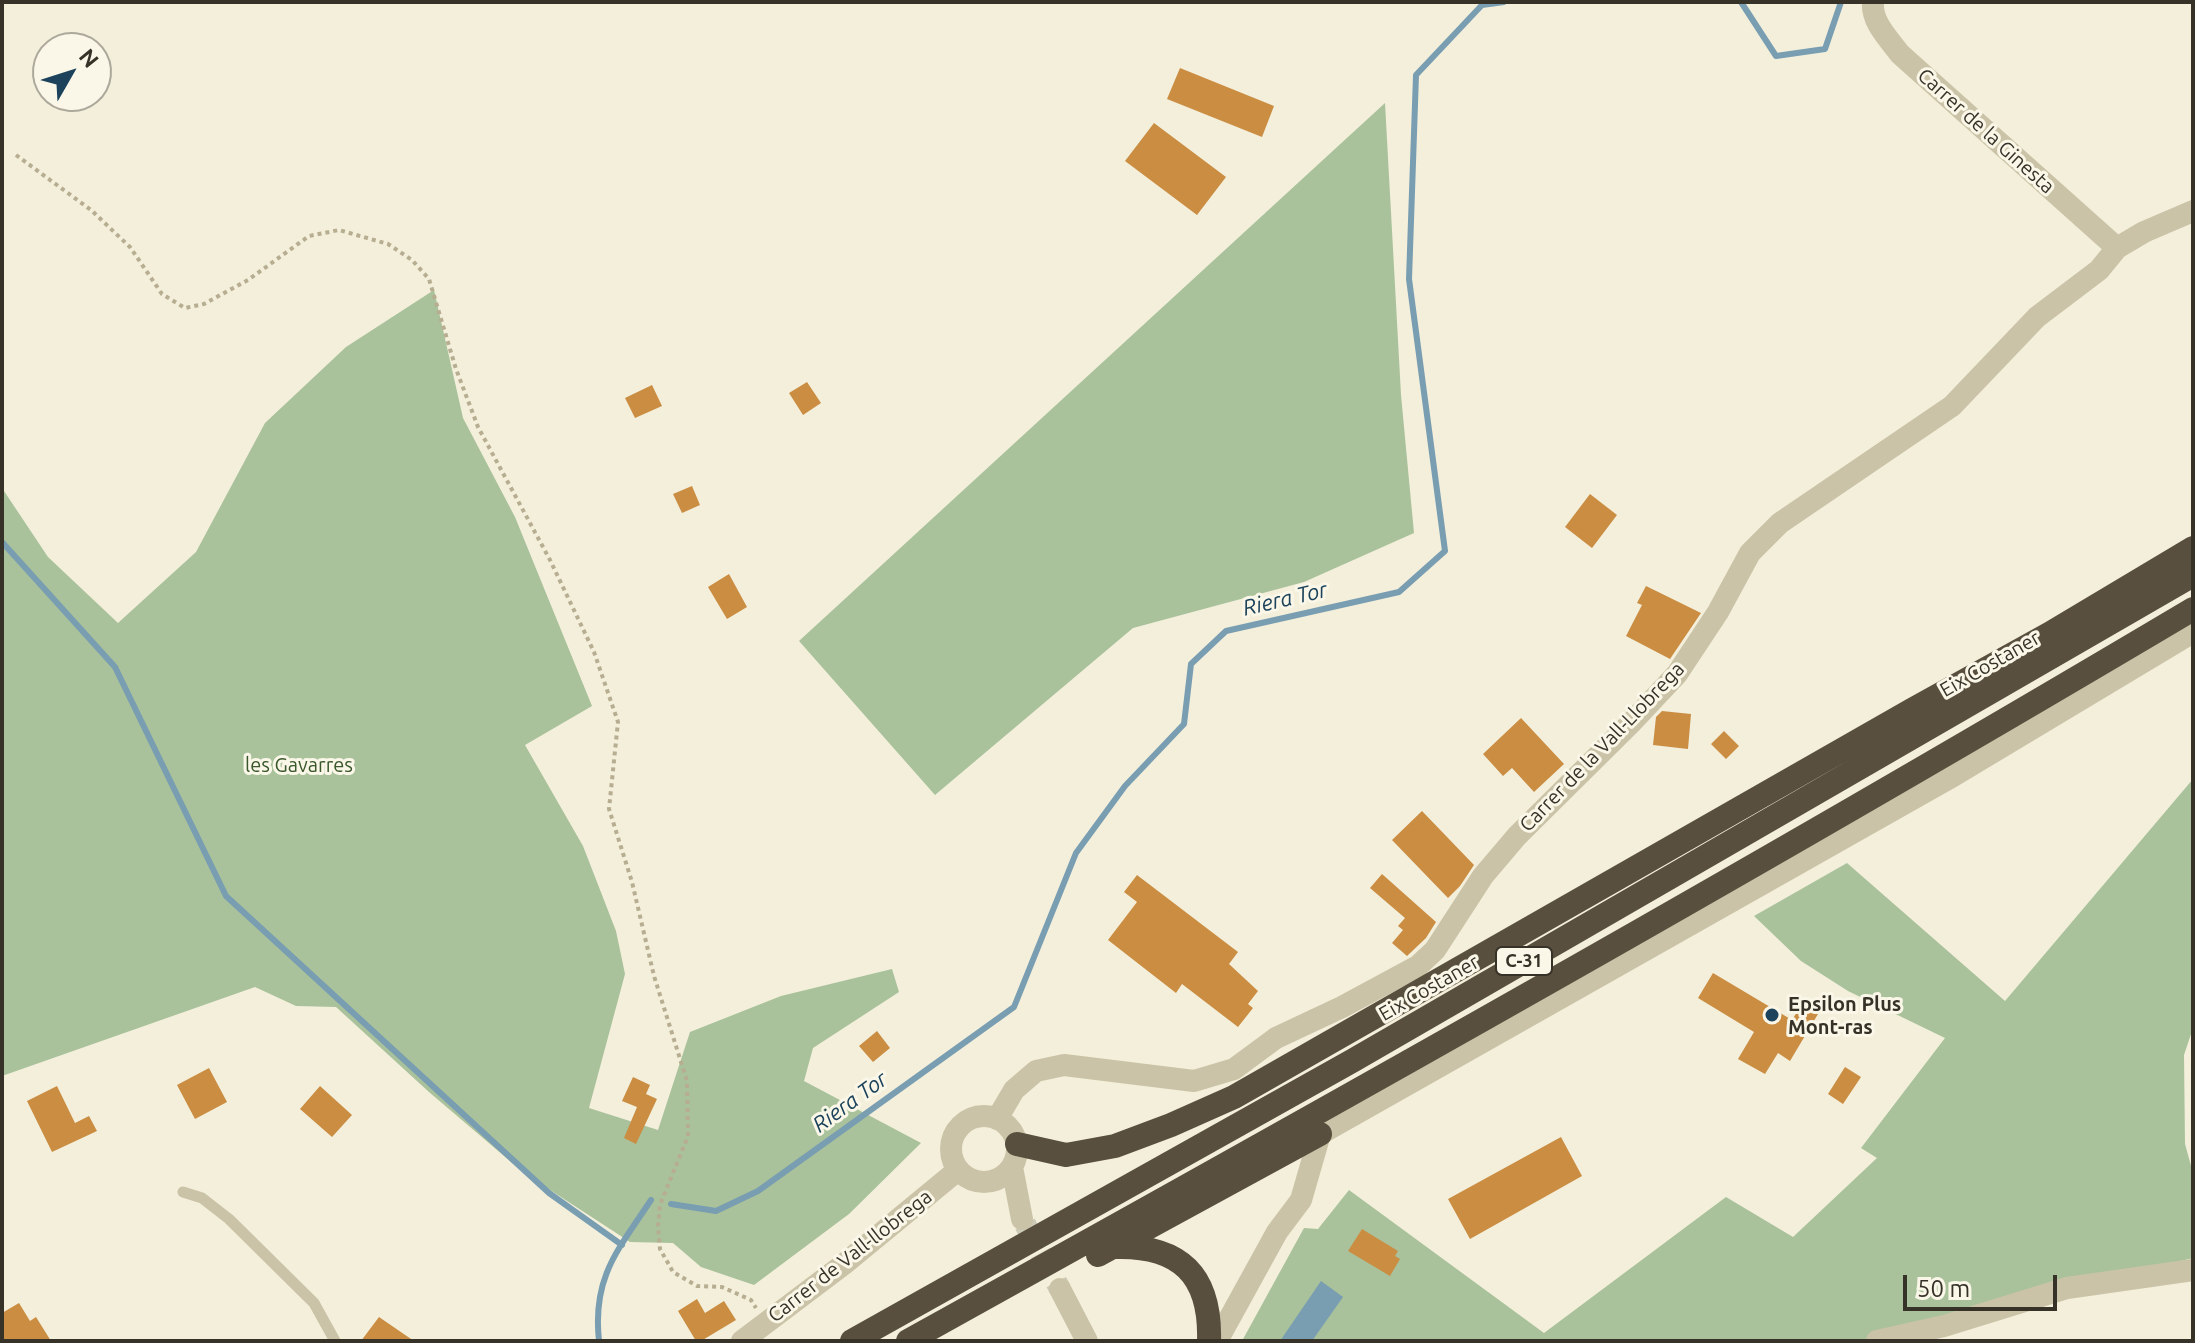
<!DOCTYPE html>
<style>
body{margin:0}
#map{position:relative;width:2195px;height:1343px;overflow:hidden;background:#f3efdb;font-family:Ubuntu,sans-serif}
canvas{display:block}
.frame{position:absolute;inset:0;border:4px solid #373228;pointer-events:none}
.north{position:absolute;left:32px;top:32px;width:80px;height:80px;box-sizing:border-box;background:#faf7e8;border:2px solid #aca89b;border-radius:50%;rotate:51deg;font-size:22px;font-weight:700;line-height:32px;text-align:center;color:#373228}
.north::after{content:'';display:block;margin:auto;width:28px;height:36px;background:#1c435b;clip-path:polygon(50% 0,100% 100%,50% 72%,0 100%)}
.scale{position:absolute;left:1903px;top:1275px;width:154px;height:36px;box-sizing:border-box;border:4px solid #373228;border-top:0;padding-left:10px;font-size:24px;line-height:28px;white-space:nowrap;color:#373228;-webkit-text-stroke:6px #faf7e8;paint-order:stroke}
</style>
<div id="map">
<canvas width="2195" height="1343"></canvas>
<div class="frame"></div>
<div class="north">N</div>
<div class="scale">50 m</div>
</div>
<script>
const g = document.querySelector('canvas').getContext('2d');
g.lineJoin = 'round';
function fill(path, color) { g.fillStyle = color; g.fill(path, 'evenodd'); }
function stroke(path, color, width, dash) { g.strokeStyle = color; g.lineWidth = width; g.lineCap = dash ? 'butt' : 'round'; g.setLineDash(dash || []); g.stroke(path); }
function write(font, color, halo, rows, align = 'center') {
  g.font = font + ' Ubuntu,sans-serif'; g.lineWidth = 6; g.setLineDash([]); g.textBaseline = 'middle'; g.strokeStyle = halo; g.fillStyle = color; for (const [text, x, y, turn = 0] of rows) {
    g.save(); g.translate(x, y); g.rotate((+turn || 0) * Math.PI / 180); g.textAlign = isNaN(turn) ? turn : align; if (halo) g.strokeText(text, 0, 0); g.fillText(text, 0, 0); g.restore();
  }
}
fill(new Path2D(`
 M1385 103 1401 395 1414 533 1304 582 1133 628 935 795 799 641Z
 M434 290 463 418 515 517 592 706 525 745 583 846 616 931 625 974 589 1108 658 1130 690 1032 781 996 892 969 899 992 813 1048 804 1081 921 1143 849 1214 754 1285 701 1267 673 1243 630 1242 524 1173 429 1092 336 1007 296 1006 255 987 2 1076V488L48 557 118 623 196 552 265 423 346 347Z
 M2193 779V1028L2184 1055 2185 1144 2193 1173V1258L1859 1341H1242L1304 1228 1318 1229 1349 1190 1544 1333 1726 1197 1793 1237 1877 1158 1861 1148 1945 1038 1848 991 1801 961 1754 916 1847 863 2005 1001Z`), '#a9c29b');
fill(new Path2D(`
 M1321 1281 1343 1297 1312 1341H1280Z`), '#799db1');
stroke(new Path2D(`
 M1741 2 1776 56 1825 49 1841 2
 M2 542 115 667 226 896 549 1193 622 1245
 M671 1204 716 1211 758 1191 1014 1007 1076 853 1125 786 1184 724 1191 664 1226 631 1399 592 1445 551 1409 279 1416 75 1482 5 1504 2
 M599 1341C592 1277 618 1250 651 1200`), '#799db1', 6);
fill(new Path2D(`
 M1180 68 1274 106 1262 137 1167 99Z
 M1154 123 1226 177 1197 215 1125 161Z
 M807 382 821 403 803 415 789 393Z
 M652 385 662 406 635 418 625 398Z
 M692 486 700 505 682 513 673 494Z
 M1590 494 1617 515 1592 548 1565 527Z
 M729 574 747 607 727 619 708 587Z
 M1646 586 1701 613 1670 659 1626 636 1642 605 1637 603Z
 M1662 711 1691 714 1688 749 1653 745 1656 717Z
 M1521 718 1564 764 1534 792 1512 768 1503 776 1483 754Z
 M1724 731 1739 746 1726 759 1711 744Z
 M1422 811 1474 865 1460 886 1448 898 1392 840Z
 M1382 874 1436 922 1426 938 1407 956 1392 943 1403 930 1398 926 1405 918 1370 888Z
 M1137 875 1238 952 1229 964 1258 991 1248 1004 1253 1008 1238 1027 1182 984 1176 993 1108 940 1137 902 1124 892Z
 M1713 973 1792 1020 1802 1004 1818 1014 1790 1061 1778 1053 1765 1074 1738 1059 1754 1032 1698 998Z
 M877 1031 890 1048 873 1062 859 1046Z
 M1845 1067 1861 1077 1843 1104 1828 1094Z
 M209 1068 227 1102 195 1119 177 1085Z
 M633 1077 650 1085 646 1094 657 1099 636 1144 624 1138 637 1107 622 1101Z
 M57 1086 75 1123 89 1116 97 1131 52 1152 27 1101Z
 M320 1086 352 1115 332 1137 300 1109Z
 M1561 1137 1582 1176 1470 1239 1448 1199Z
 M1362 1229 1398 1251 1395 1256 1400 1259 1390 1276 1348 1251Z
 M697 1299 705 1313 724 1301 736 1320 701 1341H696L678 1311Z
 M19 1303 30 1321 36 1317 51 1341H2V1313Z
 M379 1317 414 1341H361Z`), '#ca8d42');
stroke(new Path2D(`
 M1025 1224 1060 1289`), '#cdc9b7', 22, [22, 11]);
stroke(new Path2D(`
 M16 155 91 210 130 247 162 294 185 308 204 304 248 280 309 236 339 230 388 244 412 260 429 279 456 369 478 427 550 560 594 652 618 722 609 809 632 882 654 976 687 1081 688 1136 660 1205 658 1226 660 1249 673 1272 697 1286 722 1287 751 1300 756 1308`), '#b7ad91', 4, [4, 4]);
stroke(new Path2D(`
 M183 1192 202 1198 229 1219 314 1303 335 1341`), '#cbc3a7', 11);
stroke(new Path2D(`
 M1873 2C1871 22 1889 39 1900 54L2117 248
 M951 1149a33 33 0 1 1 66 0a33 33 0 1 1-66 0Z
 M997 1119 1014 1090 1036 1071 1064 1065 1194 1081 1234 1069 1276 1038 1342 1007 1418 966 1435 950 1483 876 1517 836 1631 723 1677 674 1718 612 1750 553 1780 523 1952 406 2037 317 2099 270 2117 248 2144 232 2193 211
 M1012 1167 1022 1219
 M1060 1289 1087 1341
 M742 1341 844 1264 958 1170
 M1217 1341 1277 1232 1301 1200 1320 1134 1948 779 2193 632
 M1877 1341 1944 1326 2067 1288 2193 1270`), '#cbc3a7', 22);
stroke(new Path2D(`
 M1017 1144 1066 1155 1115 1146 1171 1125 1234 1097 1912 710 2049 634 2193 548
 M1115 1247C1180 1245 1211 1275 1209 1341
 M1098 1255 1320 1134
 M852 1341 1352 1061 2193 575
 M908 1341C1339 1102 1769 861 2193 609`), '#594f3e', 24);
for (const [x, y, r, color] of [
 [1772,1015,8,"#1c435b"]
]) { const dot = new Path2D(); dot.arc(x, y, r, 0, 2 * Math.PI); g.fillStyle = color; g.fill(dot); stroke(dot, '#faf7e8', 3); }
for (const [x, y, w] of [
 [1524,961,56]
]) { const box = new Path2D(); box.roundRect(x - w / 2, y - 14, w, 28, 6); g.fillStyle = '#faf7e8'; g.fill(box); stroke(box, '#373228', 2); }
write('bold 18px', '#373228', null, [
 ["C-31",1524,961]
]);
write('20px', '#373228', '#faf7e8', [
 ["Carrer de la Ginesta",1986,131,42],
 ["Eix Costaner",1990,664,-30],
 ["Carrer de la Vall-Llobrega",1602,747,-46],
 ["Eix Costaner",1429,988,-30],
 ["Carrer de Vall-llobrega",850,1256,-38]
]);
write('20px', '#39572b', '#faf7e8', [
 ["les Gavarres",299,765]
]);
write('bold 20px', '#373228', '#faf7e8', [
 ["Epsilon Plus",1788,1004],
 ["Mont-ras",1788,1027]
], 'left');
write('italic 22px', '#1c435b', '#faf7e8', [
 ["Riera Tor",1285,599,-13],
 ["Riera Tor",850,1102,-36]
]);
</script>
